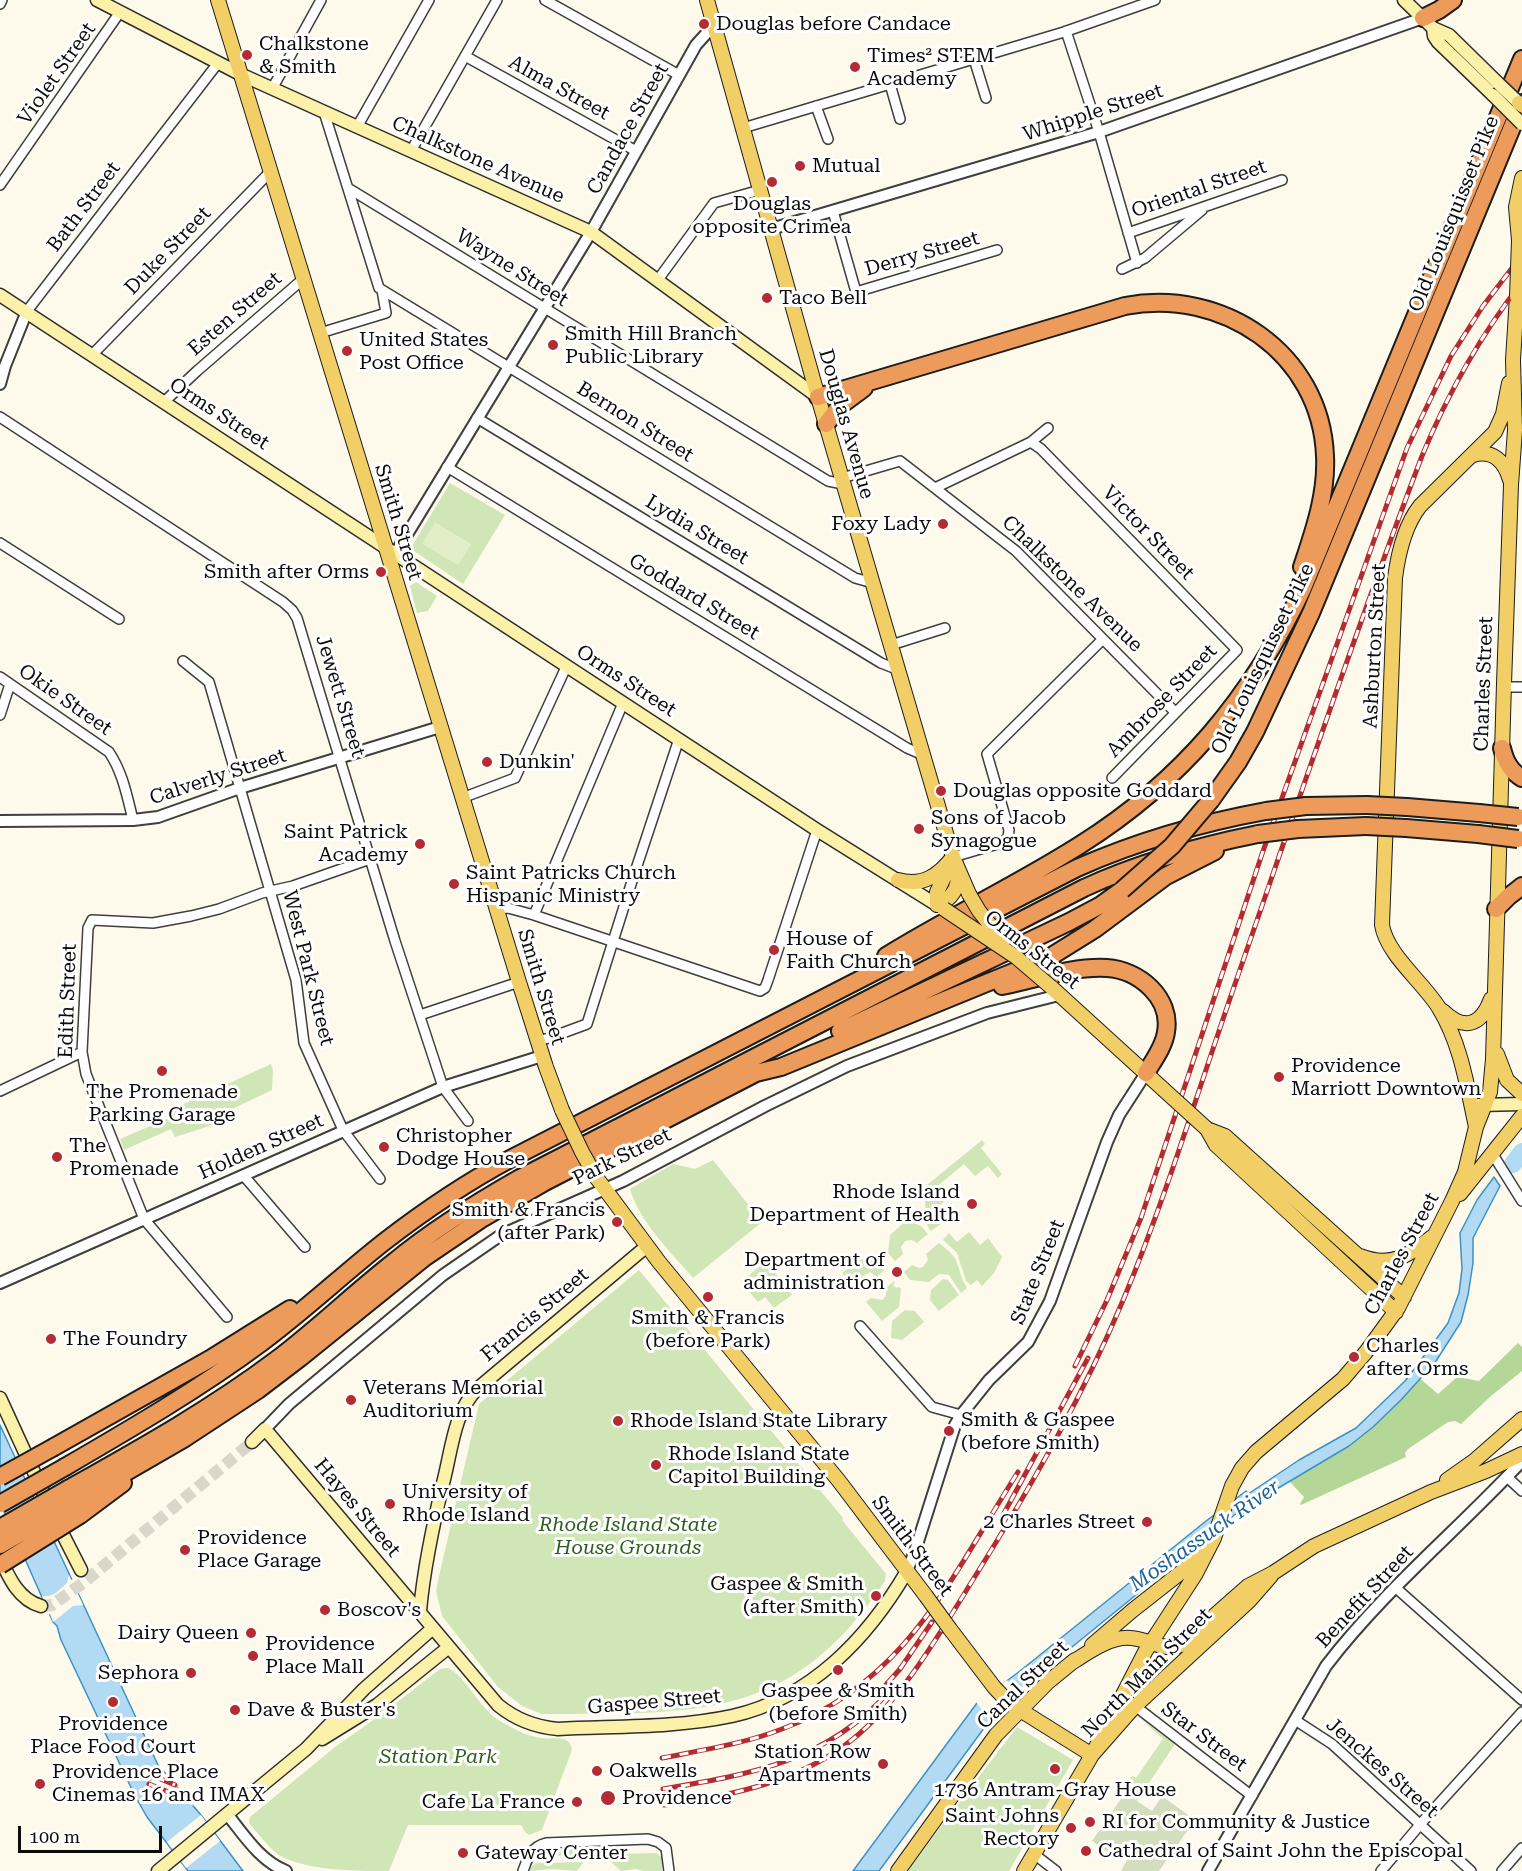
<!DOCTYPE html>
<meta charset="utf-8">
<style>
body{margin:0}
#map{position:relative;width:1522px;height:1871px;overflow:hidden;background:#fefaeb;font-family:"Roboto Serif",serif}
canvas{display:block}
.scale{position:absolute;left:18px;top:1826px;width:144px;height:27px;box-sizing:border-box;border:3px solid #0c0c0c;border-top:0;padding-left:8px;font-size:18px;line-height:21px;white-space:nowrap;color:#0c0c0c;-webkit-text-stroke:4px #fff;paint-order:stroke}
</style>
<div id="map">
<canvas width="1522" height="1871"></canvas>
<div class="scale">100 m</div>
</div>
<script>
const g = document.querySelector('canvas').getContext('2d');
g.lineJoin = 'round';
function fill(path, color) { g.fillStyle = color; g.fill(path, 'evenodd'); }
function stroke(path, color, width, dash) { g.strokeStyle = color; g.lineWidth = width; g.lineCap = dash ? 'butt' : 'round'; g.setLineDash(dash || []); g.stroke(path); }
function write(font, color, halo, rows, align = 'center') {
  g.font = font + ' "Roboto Serif",serif'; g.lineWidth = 6; g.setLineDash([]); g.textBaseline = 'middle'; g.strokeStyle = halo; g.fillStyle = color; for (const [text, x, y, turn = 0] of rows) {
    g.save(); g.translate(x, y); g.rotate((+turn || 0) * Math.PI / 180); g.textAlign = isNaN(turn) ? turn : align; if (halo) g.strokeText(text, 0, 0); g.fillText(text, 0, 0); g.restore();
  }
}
fill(new Path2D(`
 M450 483 505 515 463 584 414 551 412 546Z
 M416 582 437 596 428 611 417 613 410 586Z
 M271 1064 273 1070 272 1090 228 1111 231 1119 175 1137 171 1129 124 1150 120 1139 169 1118 166 1112Z
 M982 1140 985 1144 981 1148 1002 1174 998 1178 988 1166 975 1176 964 1164 934 1189 944 1202 932 1212 941 1224 931 1231C921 1219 929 1203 922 1189Z
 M713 1160 762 1222 693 1278C671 1252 640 1223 630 1189L673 1164 695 1169Z
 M907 1220 921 1226 928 1234 917 1243 912 1240 905 1241 901 1247 903 1254 895 1261 888 1253 890 1235Z
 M969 1232 980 1245 988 1238 1002 1257 994 1273 982 1286 977 1280 971 1285 966 1281 957 1253 943 1240 949 1233 957 1242Z
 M939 1243C945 1248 952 1253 956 1260 960 1270 961 1279 967 1288L961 1293 949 1275 939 1274 929 1282 910 1280 904 1272 912 1265 919 1268 923 1267 928 1260 926 1254Z
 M860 1259 878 1261 879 1267 882 1266 885 1269 877 1277 870 1272 864 1275 861 1280 862 1288 858 1292 842 1273Z
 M766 1261 792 1295 774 1308 765 1297 758 1302 741 1282Z
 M639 1270 843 1518 842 1520 886 1574 885 1581C791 1722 696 1713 542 1714L522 1706 498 1687 442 1616 436 1591 439 1576 479 1404Z
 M943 1279 948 1280 959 1295 939 1311 930 1300 931 1290Z
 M894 1281 895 1283 893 1285 896 1288 899 1287 901 1289 899 1307 882 1321 866 1302 871 1298 882 1300 886 1296V1288Z
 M905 1310 915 1311 924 1322 902 1340 891 1338 892 1321Z
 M447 1668C459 1670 477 1701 488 1711 494 1718 503 1723 511 1727 520 1732 531 1737 542 1738 553 1740 570 1733 572 1750L542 1830 529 1835 525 1832 521 1825H408L389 1871C355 1871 305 1871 277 1854 267 1845 258 1834 249 1823L250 1817 335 1747 382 1714 440 1669Z
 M1141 1719 1175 1744 1137 1801 1122 1790 1132 1776 1136 1778 1163 1739Z
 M1017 1727 1073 1760 1009 1871H907Z
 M594 1847 593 1852C585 1856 584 1865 576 1871L553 1869 529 1871 531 1867 536 1863 583 1862 582 1855 536 1856 535 1854 540 1850Z
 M606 1847H610L611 1854 657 1853 662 1858V1871H644L635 1869 621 1871 610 1861 624 1860 625 1857 607 1856 605 1854Z`), '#d0e6b7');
fill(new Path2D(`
 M1518 1343 1522 1347V1371L1491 1396 1461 1424 1455 1421 1448 1422 1408 1449 1405 1453 1406 1457 1301 1505 1300 1504 1304 1497 1289 1481 1322 1460 1416 1375 1438 1394 1457 1377 1479 1381Z`), '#b4d697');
fill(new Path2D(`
 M1125 1793 1152 1811 1162 1796 1195 1820 1159 1871H1121L1128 1858 1114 1848 1109 1853 1092 1841Z`), '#d4debe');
fill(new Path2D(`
 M435 522 471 544 458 565 422 544Z`), '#e1eec8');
const water = new Path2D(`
 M1494 1177 1500 1186 1473 1238V1263L1468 1295 1461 1322 1436 1361 1401 1400 1373 1427 1349 1446 1238 1512 1024 1686 990 1720 879 1871H853L977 1703 1020 1671 1206 1521 1246 1491 1248 1494 1299 1460 1356 1428 1405 1381 1418 1364 1448 1323 1459 1293 1462 1269 1460 1233 1477 1200Z
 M0 1425 158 1765 201 1815 243 1871H188L147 1817 135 1796 61 1640 57 1626 53 1622 0 1503Z`);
fill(water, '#b2dbf3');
stroke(water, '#3d91c6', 1.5);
fill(new Path2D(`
 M69 1575 71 1580 74 1579 79 1589 77 1592 83 1605 73 1606 53 1622 50 1614 47 1615 43 1605 45 1603 42 1596H49L56 1593 67 1583Z
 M1007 1680 1011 1685 1016 1687 1027 1686 990 1720 976 1702Z
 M163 1771 166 1775 194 1806 145 1787Z
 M201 1815 220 1841 186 1868 167 1842Z`), '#fefaeb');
stroke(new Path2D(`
 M1513 1164 1522 1152`), '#b2dbf3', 18);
stroke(new Path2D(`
 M41 1606 52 1605 83 1583 252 1442`), '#dad6ca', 12, [12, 6]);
const minor = new Path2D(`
 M545 0 679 75
 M0 4 2 0
 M1066 31 1099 132 1137 263
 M465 56 636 151
 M974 59 986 98
 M890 84 900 119
 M272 89 321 0
 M816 106 828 139
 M324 112 379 288 855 578 873 583
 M357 127 429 0
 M743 128 1064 32 1155 0
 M411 151 497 0
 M0 185 120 12
 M348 188 828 481 843 484
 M833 211 856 292 997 250
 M1128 233 1282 180
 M1122 269 1145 258 1202 210
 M657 281 714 203 760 190
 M27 311 218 63
 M320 333 386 313 382 290
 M93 354 270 172
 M165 401 197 371 303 279
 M0 417 283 602 292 610 297 618 395 941 443 1087 468 1121
 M477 418 881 663 899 670
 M1031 442 1041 449 1237 650 1112 778
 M447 467 907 748 923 755
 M842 478 900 461 1016 551 1175 712
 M935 488 1031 442 1048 428
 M0 543 119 619
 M891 645 945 628
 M183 661 209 682 296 980 304 1043 343 1130 380 1179
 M0 677 109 752C123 773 127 796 133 820
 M1504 687H1522
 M0 715 10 684
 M462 798 515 778 567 665
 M953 857 1001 843 1008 838 1009 830 987 754 1103 639
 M496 909 508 908 534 915 760 991 765 988 768 980 817 830
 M534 915 623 703
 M420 1015 519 982
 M537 1041 549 1038 587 1024 633 878 679 739
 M0 1091 82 1052
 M1492 1153 1522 1201
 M244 1176 305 1247
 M227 1317 144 1219 86 1074 82 1052 88 928 92 920 153 923 191 916 219 909 262 893 293 886 370 859
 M860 1326 932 1407 961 1415
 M1507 1477 1522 1491
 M1396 1588 1522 1700
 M1135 1706 1252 1796
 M1295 1720 1332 1744 1471 1871
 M1034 1854 1056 1871
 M523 1871C528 1857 531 1847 546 1843L648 1839 658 1842 666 1848 669 1871
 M1381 1871 1424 1820 1522 1712
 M1502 1871 1522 1848`);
const tertiary = new Path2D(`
 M771 229 1099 132 1423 18
 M0 384 5 366 27 311
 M392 559 591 232 696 45 714 25
 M0 821 133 820 158 817 240 788 440 727
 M0 1283 443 1087 542 1056
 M265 1429 289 1404 443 1275 501 1235 623 1181 765 1106 847 1066 987 1013 1059 995
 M907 1571 915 1551 955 1425 961 1415 989 1380 1028 1342 1050 1301 1107 1142 1119 1115 1146 1073
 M227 1814C244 1835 260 1861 286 1871
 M1208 1871 1326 1666C1383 1591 1458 1530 1522 1461`);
const secondary = new Path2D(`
 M97 0 240 74 591 232 818 397
 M1404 0 1433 28 1449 35 1498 83
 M1433 28 1434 36 1438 42 1493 95
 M0 295 817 830 937 905
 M1478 1105 1522 1104
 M0 1398 50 1507
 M252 1442 265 1429 498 1705C515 1719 535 1727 558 1729 616 1726 675 1728 732 1716 810 1699 868 1638 907 1571
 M57 1523 81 1570
 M0 1558C9 1578 19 1600 41 1606
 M420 1611C424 1565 434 1520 445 1475 452 1446 455 1411 477 1389L647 1246
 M322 1739 377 1705 449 1647
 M158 1871 306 1749 364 1689 433 1628`);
const primary = new Path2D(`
 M218 0 519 982 546 1067 562 1110
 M707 0 818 397 953 857 969 894
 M1519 240 1516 207 1522 178
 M1473 455C1493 449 1505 462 1510 480
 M898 880C923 887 939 875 953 857
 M937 905V892L949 867
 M937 905C952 900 959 887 958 872
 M1051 987 1163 1089
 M1443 1011C1464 1031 1481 1026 1491 999
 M1497 1054 1507 1080 1522 1094
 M1476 1127C1467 1086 1461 1044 1439 1008 1423 982 1387 955 1382 925L1395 578C1398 555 1405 525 1420 506L1495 432 1503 414 1509 383
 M1207 1129 1216 1145 1396 1312
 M1207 1129 1225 1136 1404 1297
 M596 1177 659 1262 839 1481 926 1596
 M1460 1194 1522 1116
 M1360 1256C1391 1268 1408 1256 1432 1237
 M1447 1480 1474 1461 1522 1419
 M950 1629 994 1687 1009 1703 1092 1755
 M1092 1645 1133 1610 1203 1555
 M1070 1664C1087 1653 1110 1636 1131 1638 1149 1639 1163 1652 1181 1645L1248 1586 1273 1573 1314 1546 1431 1492 1486 1471 1522 1454
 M1092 1755 1145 1652 1195 1575 1214 1538 1232 1486 1242 1468 1256 1452 1343 1379 1366 1352 1398 1308 1452 1201 1465 1172 1476 1127 1490 1092 1493 1059 1504 684 1511 485 1515 430 1513 360 1517 296
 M898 1871 996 1735 1048 1682 1075 1660
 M1024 1871 1092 1755 1135 1706 1250 1600 1271 1576`);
const motorway = new Path2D(`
 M1423 18 1439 10 1453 0
 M818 397 1125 306C1222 287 1321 353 1325 456 1327 494 1314 531 1302 567
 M826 424 841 405 864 388
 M1502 748C1505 761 1510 771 1522 778
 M1211 800 1238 762 1255 732 1311 613 1522 103
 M1306 806 1367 805
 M1407 807 1479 813
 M1406 828 1478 834
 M1298 829 1366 826
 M1496 909 1508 897 1522 886
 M886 956C949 917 1017 885 1080 845 1182 781 1252 697 1303 588L1522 59
 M1002 986C1036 979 1073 966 1107 968 1139 970 1172 998 1166 1032 1164 1047 1153 1061 1146 1073
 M840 1031 1069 922 1101 905 1122 890
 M54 1447 210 1359 290 1309
 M65 1467C132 1428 199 1389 261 1343 303 1312 342 1275 384 1242 424 1211 467 1182 512 1158L1077 868C1138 841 1200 823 1266 811
 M68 1489C139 1449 211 1409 276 1360 317 1329 354 1293 395 1261 434 1229 476 1203 520 1178L1084 888C1140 862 1198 846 1258 834
 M76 1501 185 1438 258 1390 300 1358 424 1258 483 1218 543 1183 756 1073 781 1067 1050 957 1095 929 1166 876 1215 851
 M80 1515 123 1483`);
stroke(minor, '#3f3f3f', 12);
stroke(tertiary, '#3f3f3f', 14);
stroke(secondary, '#2e2e2e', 15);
stroke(primary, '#1d1d1d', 16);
stroke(motorway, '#1d1d1d', 20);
stroke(minor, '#fff', 9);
stroke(tertiary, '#fff', 10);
stroke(secondary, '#fbf1a9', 12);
stroke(primary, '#f2ce67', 14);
stroke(motorway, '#ed9b5a', 16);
const rail = new Path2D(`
 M1075 1366 1107 1300 1141 1218 1262 854 1407 448 1451 356 1483 306 1522 255
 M1002 1517 1088 1358
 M876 1696 900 1669 932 1622
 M662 1758C702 1750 744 1744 782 1729 907 1682 951 1577 1018 1472
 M156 1777 175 1785
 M149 1784 188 1800
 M663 1789C751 1774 825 1762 888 1693
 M664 1805C730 1796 800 1782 853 1739 904 1698 944 1626 979 1570 1033 1483 1084 1394 1124 1298 1166 1197 1199 1088 1235 984 1296 808 1356 630 1422 456 1448 393 1480 336 1522 282`);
stroke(rail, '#b42b33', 5);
stroke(rail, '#fff', 3, [9]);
const secondaryBridge = new Path2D(`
 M1498 83 1522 106
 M1493 95 1522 124`);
const primaryBridge = new Path2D(`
 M1519 103 1522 105
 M1517 296 1519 240
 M969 894 979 911 1003 941
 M944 909 1016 957 1051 987
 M1163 1089 1207 1129
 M562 1110 582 1152 596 1177
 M926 1596 950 1629`);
const motorwayBridge = new Path2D(`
 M1367 805 1407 807
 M1266 811 1306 806
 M1479 813 1518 817
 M1366 826 1406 828
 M1258 834 1298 829
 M1478 834 1518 839
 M1122 890 1172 846 1211 800
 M0 1477 54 1447
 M0 1504 65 1467
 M0 1528 68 1489
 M0 1545 76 1501
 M0 1565 80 1515`);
stroke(secondaryBridge, '#2e2e2e', 15, []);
stroke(primaryBridge, '#1d1d1d', 16, []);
stroke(motorwayBridge, '#1d1d1d', 20, []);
stroke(secondaryBridge, '#fbf1a9', 12);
stroke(primaryBridge, '#f2ce67', 14);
stroke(motorwayBridge, '#ed9b5a', 16);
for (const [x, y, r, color] of [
 [704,24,6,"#b42b33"],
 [247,55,6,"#b42b33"],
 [855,67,6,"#b42b33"],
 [800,166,6,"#b42b33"],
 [772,182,6,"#b42b33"],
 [767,298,6,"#b42b33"],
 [553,345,6,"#b42b33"],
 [347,351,6,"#b42b33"],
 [943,524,6,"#b42b33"],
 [381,572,6,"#b42b33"],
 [487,762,6,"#b42b33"],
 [941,791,6,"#b42b33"],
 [919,829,6,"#b42b33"],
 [420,844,6,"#b42b33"],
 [454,884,6,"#b42b33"],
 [774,950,6,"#b42b33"],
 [162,1071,6,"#b42b33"],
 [1279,1077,6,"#b42b33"],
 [384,1147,6,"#b42b33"],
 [57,1157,6,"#b42b33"],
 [972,1204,6,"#b42b33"],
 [617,1222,6,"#b42b33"],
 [897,1272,6,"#b42b33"],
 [708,1297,6,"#b42b33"],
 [51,1339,6,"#b42b33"],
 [1354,1357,6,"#b42b33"],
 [351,1400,6,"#b42b33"],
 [618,1421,6,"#b42b33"],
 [949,1431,6,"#b42b33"],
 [656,1465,6,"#b42b33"],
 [390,1504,6,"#b42b33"],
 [1147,1522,6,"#b42b33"],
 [185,1550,6,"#b42b33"],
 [876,1596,6,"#b42b33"],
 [325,1610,6,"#b42b33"],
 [251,1633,6,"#b42b33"],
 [253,1656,6,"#b42b33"],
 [838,1670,6,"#b42b33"],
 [191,1673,6,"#b42b33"],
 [113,1702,6,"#b42b33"],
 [235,1710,6,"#b42b33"],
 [883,1764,6,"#b42b33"],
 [1055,1769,6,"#b42b33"],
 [597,1771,6,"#b42b33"],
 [40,1784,6,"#b42b33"],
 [608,1798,8,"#b42b33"],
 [577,1802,6,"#b42b33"],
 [1090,1822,6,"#b42b33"],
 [1071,1828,6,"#b42b33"],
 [1086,1851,6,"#b42b33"],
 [463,1853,6,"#b42b33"]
]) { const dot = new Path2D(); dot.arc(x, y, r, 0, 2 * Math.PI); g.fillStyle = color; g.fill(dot); stroke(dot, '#fff', 2); }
write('20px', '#0c0c0c', '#fff', [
 ["Douglas before Candace",716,24],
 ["Chalkstone",259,44],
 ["& Smith",259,67],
 ["Times² STEM",867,56],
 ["Academy",867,79],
 ["Mutual",812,166],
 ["Douglas",772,204,"center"],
 ["opposite Crimea",772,227,"center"],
 ["Taco Bell",779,298],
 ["Smith Hill Branch",565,334],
 ["Public Library",565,357],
 ["United States",359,340],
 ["Post Office",359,363],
 ["Foxy Lady",931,524,"right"],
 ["Smith after Orms",369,572,"right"],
 ["Dunkin'",499,762],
 ["Douglas opposite Goddard",953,791],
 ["Sons of Jacob",931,818],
 ["Synagogue",931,841],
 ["Saint Patrick",408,832,"right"],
 ["Academy",408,855,"right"],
 ["Saint Patricks Church",466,873],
 ["Hispanic Ministry",466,896],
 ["House of",786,939],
 ["Faith Church",786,962],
 ["Providence",1291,1066],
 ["Marriott Downtown",1291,1089],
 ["The Promenade",162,1092,"center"],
 ["Parking Garage",162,1115,"center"],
 ["Christopher",396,1136],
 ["Dodge House",396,1159],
 ["The",69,1146],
 ["Promenade",69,1169],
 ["Rhode Island",960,1192,"right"],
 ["Department of Health",960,1215,"right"],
 ["Smith & Francis",605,1210,"right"],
 ["(after Park)",605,1233,"right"],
 ["Department of",885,1260,"right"],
 ["administration",885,1283,"right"],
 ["Smith & Francis",708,1318,"center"],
 ["(before Park)",708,1341,"center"],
 ["The Foundry",63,1339],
 ["Charles",1366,1346],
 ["after Orms",1366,1369],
 ["Veterans Memorial",363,1388],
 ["Auditorium",363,1411],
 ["Smith & Gaspee",961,1420],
 ["(before Smith)",961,1443],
 ["Rhode Island State Library",630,1421],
 ["Rhode Island State",668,1454],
 ["Capitol Building",668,1477],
 ["University of",402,1492],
 ["Rhode Island",402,1515],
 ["2 Charles Street",1135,1522,"right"],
 ["Providence",197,1538],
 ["Place Garage",197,1561],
 ["Gaspee & Smith",864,1584,"right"],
 ["(after Smith)",864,1607,"right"],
 ["Boscov's",337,1610],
 ["Dairy Queen",239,1633,"right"],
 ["Providence",265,1644],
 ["Place Mall",265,1667],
 ["Sephora",179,1673,"right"],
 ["Gaspee & Smith",838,1691,"center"],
 ["(before Smith)",838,1714,"center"],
 ["Dave & Buster's",247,1710],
 ["Providence",113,1724,"center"],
 ["Place Food Court",113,1747,"center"],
 ["Station Row",871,1752,"right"],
 ["Apartments",871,1775,"right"],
 ["Oakwells",609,1771],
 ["Providence Place",52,1772],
 ["Cinemas 16 and IMAX",52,1795],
 ["1736 Antram-Gray House",1055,1790,"center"],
 ["Providence",622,1798],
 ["Cafe La France",565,1802,"right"],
 ["Saint Johns",1059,1816,"right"],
 ["Rectory",1059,1839,"right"],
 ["RI for Community & Justice",1102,1822],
 ["Cathedral of Saint John the Episcopal",1098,1851],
 ["Gateway Center",475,1853]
], 'left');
write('20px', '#0c0c0c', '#fff', [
 ["Violet Street",57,74,-55],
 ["Alma Street",559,88,29],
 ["Whipple Street",1093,113,-18],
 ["Candace Street",628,129,-61],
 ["Chalkstone Avenue",478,160,24],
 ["Oriental Street",1199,189,-19],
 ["Bath Street",84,207,-53],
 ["Old Louisquisset Pike",1454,214,-68],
 ["Duke Street",168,251,-46],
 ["Derry Street",922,254,-16],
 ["Wayne Street",512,268,32],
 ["Esten Street",235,314,-41],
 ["Orms Street",219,414,33],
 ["Bernon Street",635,422,32],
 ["Douglas Avenue",846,424,74],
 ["Smith Street",398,522,73],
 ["Lydia Street",697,530,31],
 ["Victor Street",1148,533,46],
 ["Chalkstone Avenue",1072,584,44],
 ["Goddard Street",694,597,31],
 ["Ashburton Street",1375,646,-87],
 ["Old Louisquisset Pike",1263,659,-64],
 ["Orms Street",626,681,33],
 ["Charles Street",1484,684,-88],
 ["Jewett Street",340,696,73],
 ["Okie Street",65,700,35],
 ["Ambrose Street",1162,701,-46],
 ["Calverly Street",218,777,-18],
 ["Orms Street",1032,950,38],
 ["West Park Street",308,968,76],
 ["Smith Street",541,987,73],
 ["Edith Street",68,1001,-88],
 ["Holden Street",261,1147,-24],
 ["Park Street",622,1157,-26],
 ["Charles Street",1402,1254,-62],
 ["State Street",1038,1272,-68],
 ["Francis Street",535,1315,-40],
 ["Hayes Street",357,1508,50],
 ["Smith Street",912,1546,53],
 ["Benefit Street",1365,1597,-47],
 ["North Main Street",1147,1673,-45],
 ["Canal Street",1023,1685,-44],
 ["Gaspee Street",654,1702,-5],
 ["Star Street",1204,1737,37],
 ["Jenckes Street",1382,1768,41]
]);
write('italic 20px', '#2e5f20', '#fff', [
 ["Rhode Island State",628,1525],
 ["House Grounds",628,1548],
 ["Station Park",438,1757]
]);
write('italic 21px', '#1c6296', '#fff', [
 ["Moshassuck River",1205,1536,-35]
]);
</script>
